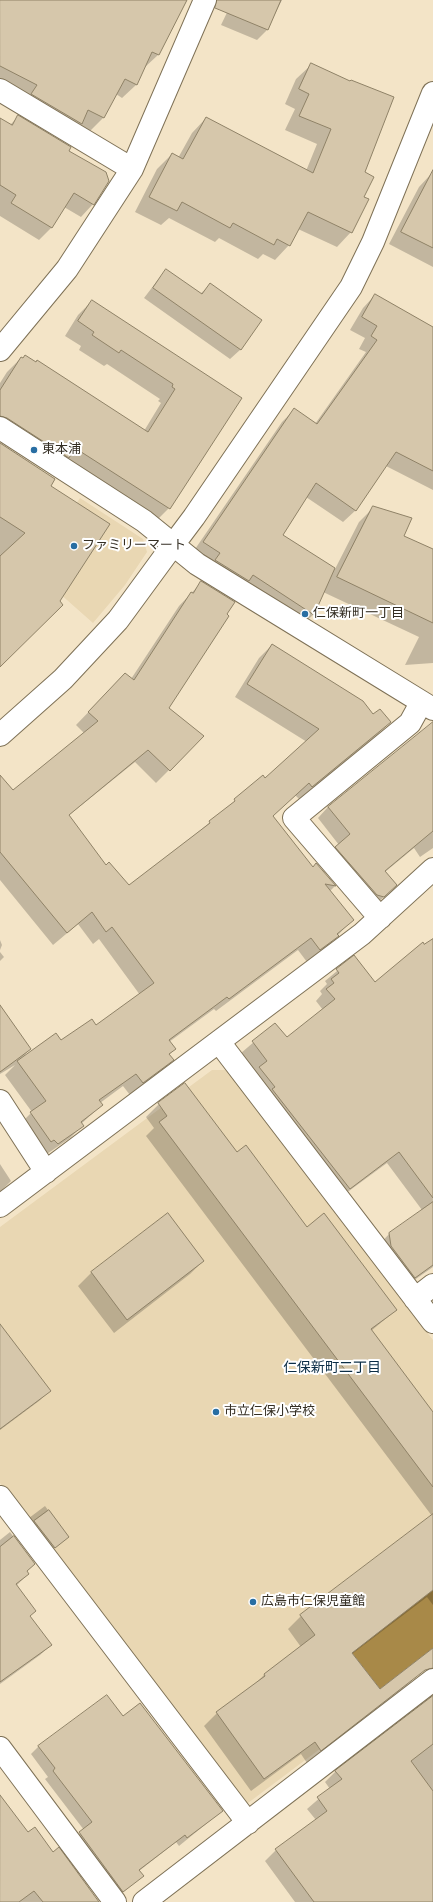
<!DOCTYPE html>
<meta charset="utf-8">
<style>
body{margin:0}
canvas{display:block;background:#f3e4c7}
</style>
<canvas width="433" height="1902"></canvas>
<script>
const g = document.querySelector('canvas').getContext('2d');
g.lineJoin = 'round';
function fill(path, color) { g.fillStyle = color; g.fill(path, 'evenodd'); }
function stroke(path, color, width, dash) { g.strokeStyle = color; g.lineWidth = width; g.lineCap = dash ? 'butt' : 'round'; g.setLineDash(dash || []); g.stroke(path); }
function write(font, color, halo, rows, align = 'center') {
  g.font = font + ' "Sofia Sans Condensed","Noto Sans JP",sans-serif'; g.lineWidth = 4; g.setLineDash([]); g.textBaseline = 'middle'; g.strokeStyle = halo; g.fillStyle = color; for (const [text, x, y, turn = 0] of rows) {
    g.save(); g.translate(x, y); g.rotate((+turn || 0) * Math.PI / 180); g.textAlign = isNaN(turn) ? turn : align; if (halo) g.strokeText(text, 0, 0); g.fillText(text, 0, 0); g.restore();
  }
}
fill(new Path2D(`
 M80 498 143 539 147 552 125 585 93 623 33 570Z
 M212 1070H227L433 1340V1664L244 1806 0 1483V1227Z`), '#e9d7b3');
fill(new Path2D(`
 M433 1590V1648L380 1689 335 1631 381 1630Z`), '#a88948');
fill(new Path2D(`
 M0 0H178L158 55 144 68 136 85 122 98 116 94 103 118 90 131 0 86Z
 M233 0H282L267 30 257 40 221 25Z
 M311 65 363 172 362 197 351 232 337 247 298 229 289 245 275 260 263 254 258 259 219 238 215 242 169 218 161 225 135 212 157 169 172 154 178 158 192 133 206 118 306 171 317 144 285 130 295 109 285 104 296 79Z
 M18 117 68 151 93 204 81 217 64 207 52 227 39 240 0 216V119L10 125Z
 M431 174 433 175V267L389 244 419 187Z
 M166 271 200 294 210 285 261 320 240 350 230 359 144 298 157 281Z
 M375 295 433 328V490L386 466 356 510 343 522 306 497 282 535 335 569 359 522 374 507 403 536 433 550V663L405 665 419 637 323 592 314 614 301 626 191 555 282 422 294 410 315 424 366 352 359 349 365 338 350 330 363 308Z
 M92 301 241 398 169 508 155 522 0 422V383L7 372 21 358 144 431 161 403 158 401 160 399 107 364 104 366 79 350 81 346 65 336 78 315Z
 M0 444 49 486 0 666Z
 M201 583 168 708 203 736 156 783 135 762 68 816 106 866 129 886 196 834 263 777 265 779 307 742 235 697 259 658 272 645 373 715 390 722 377 735 299 799 295 795 272 817 313 868 316 865 335 886 330 891 352 920 325 949 307 962 298 950 216 1011 214 1009 169 1042 175 1049 169 1055 172 1060 160 1073 130 1095 123 1086 100 1103 102 1105 81 1124 82 1126 70 1138 44 1156 18 1126 32 1112 5 1075 15 1065 0 1074V1009L30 1049 21 1059 96 1027 140 995 99 939 93 944 78 924 53 945 0 880V785L13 792 84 733 76 725 125 674 131 679 179 606Z
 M433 737V848L420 857 414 848 385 872V896L373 907 325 858 339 845 318 818 328 807Z
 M0 940 2 945 0 950Z
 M433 940V1267L403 1288 378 1246 389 1234 422 1210 387 1163 338 1199 241 1053 275 1024 286 1039 323 1010 316 1001 322 994 320 991 327 984 325 981 354 957 375 983Z
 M0 952 4 957 0 961Z
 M185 1084 237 1153 307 1228 396 1310 371 1331 433 1414V1605L427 1597 352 1654 379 1690 416 1676 403 1689 307 1763 301 1754 251 1791 204 1726 217 1713 251 1688 264 1675 301 1647 288 1629 301 1616 432 1516 146 1136 154 1128 146 1117 159 1104Z
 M0 1164 11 1181 0 1192Z
 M167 1214 203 1261 190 1274 114 1333 78 1286 91 1273Z
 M0 1325 49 1391 39 1401 0 1430Z
 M45 1506 68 1537 49 1553 25 1521Z
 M10 1532 34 1564 26 1572 28 1574 16 1586 29 1616 51 1645 40 1655 0 1684V1540Z
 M433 1699V1902H295L265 1861 276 1850 316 1820 307 1809 330 1789 325 1782 336 1771Z
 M123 1717 222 1811 179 1846 176 1842 139 1871 142 1876 115 1899 71 1841 84 1830 45 1779 48 1777 31 1754 39 1746Z
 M0 1797 28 1834 53 1853 98 1902H0Z`), '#0003');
const building = new Path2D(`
 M0 0H187L159 55 152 52 137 85 125 79 104 118 88 110 82 124 31 94 37 85 0 66Z
 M217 0H281L268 30 215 8Z
 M311 63 350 81 351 80 394 97 365 172 374 177 364 197 369 199 352 233 308 212 290 246 277 239 274 245 233 223 230 228 182 202 177 211 149 197 172 153 183 159 206 117 313 173 331 129 299 116 309 94 299 89Z
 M18 115 71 147 69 151 106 172 109 181 94 205 74 193 52 228 11 203 16 195 0 185V118L12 125Z
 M433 170V248L401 232Z
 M166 269 202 294 210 283 262 320 241 350 153 288Z
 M375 294 433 327V471L396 452 356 511 316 483 283 535 335 568 314 615 253 575 249 581 215 560 220 553 203 542 294 408 317 424 377 340 371 336 377 326 362 317Z
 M92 300 242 398 170 509 75 448 69 458 7 418 0 416V390L21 357 23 358 25 355 36 362 37 360 148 432 175 389 172 387 173 384 121 350 119 353 92 335 94 332 78 321Z
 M0 443 55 479 51 486 110 524 60 601 63 605 0 667V556L25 533 0 517Z
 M373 506 412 518 404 536 433 549V623L337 577Z
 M201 581 235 602 227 614 229 616 169 708 204 736 170 771 148 750 69 815 106 865 109 862 129 885 210 823 209 821 235 801 234 799 263 775 265 778 319 729 247 684 272 644 363 701 373 714 380 709 391 722 312 787 309 783 273 816 313 867 316 863 336 886 325 884 354 920 337 934 339 936 320 950 311 938 229 999 227 997 169 1040 176 1049 169 1054 174 1060 143 1083 136 1074 99 1100 103 1105 81 1122 84 1126 58 1144 54 1140 51 1142 30 1112 46 1101 17 1061 56 1033 61 1040 92 1019 96 1025 154 983 112 927 106 932 92 912 67 933 0 852V775L13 790 98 721 88 712 125 673 134 680 191 592 193 593Z
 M433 722V831L385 871 397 885 384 897 377 895 335 847 350 834 328 807Z
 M433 939V1198L399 1152 350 1189 272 1089 275 1087 259 1067 267 1061 252 1041 275 1023 287 1037 335 999 326 989 334 983 331 979 339 973 336 969 354 955 375 982 423 942 424 944Z
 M0 1005 31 1049 0 1072Z
 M185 1083 237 1152 246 1145 307 1227 324 1213 397 1310 371 1329 433 1412V1487L159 1122 167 1116 158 1103Z
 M433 1202V1265L415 1278 391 1246 389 1233Z
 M168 1213 204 1261 127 1320 91 1272Z
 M0 1324 51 1391 0 1429Z
 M49 1510 69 1537 55 1548 34 1521Z
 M433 1514V1590L352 1653 380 1689 433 1648V1668L425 1670 321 1751 315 1742 264 1779 216 1712 265 1676 264 1674 315 1635 300 1615Z
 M14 1536 35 1564 27 1571 29 1574 16 1584 36 1611 30 1616 52 1645 0 1682V1547Z
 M107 1695 123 1716 140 1703 223 1811 187 1838 185 1835 139 1870 144 1876 123 1892 79 1832 92 1822 53 1771 55 1768 38 1746Z
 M433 1696V1744L411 1761 433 1791V1902H314L275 1849 327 1811 317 1797 342 1779 335 1771Z
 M0 1795 28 1832 35 1827 53 1852 59 1847 99 1902H43L34 1891 19 1902H0Z`);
fill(building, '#d6c7ab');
stroke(building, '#8f8267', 1);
const minor = new Path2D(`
 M0 90 132 169
 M0 350 67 269 132 169 205 0
 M0 428 144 521 197 564 433 709
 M173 545 194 517 351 287 373 242 433 93
 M380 918 294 818 410 723 421 703
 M219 1042 433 1322
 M0 1101 46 1172
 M0 1206 362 934 433 869
 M415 1299 433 1285
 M0 1497 248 1823
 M0 1748 115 1902
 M144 1902 433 1680`);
const tertiary = new Path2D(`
 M0 735 63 679 118 620 173 545`);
stroke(minor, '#7e7156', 24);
stroke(tertiary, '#7e7156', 24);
stroke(minor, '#fff', 22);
stroke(tertiary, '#fff', 22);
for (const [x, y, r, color] of [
 [34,450,4,"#286ea3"],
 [74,546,4,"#286ea3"],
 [305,614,4,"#286ea3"],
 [216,1412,4,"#286ea3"],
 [253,1602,4,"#286ea3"]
]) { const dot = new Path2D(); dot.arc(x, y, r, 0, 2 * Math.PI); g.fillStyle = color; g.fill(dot); stroke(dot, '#fff', 1.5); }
write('13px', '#342e23', '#fff', [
 ["東本浦",42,450],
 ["ファミリーマート",82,546],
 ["仁保新町一丁目",313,614],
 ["市立仁保小学校",224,1412],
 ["広島市仁保児童館",261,1602]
], 'left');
write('14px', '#0b2d46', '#fff', [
 ["仁保新町二丁目",332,1368]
]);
</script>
